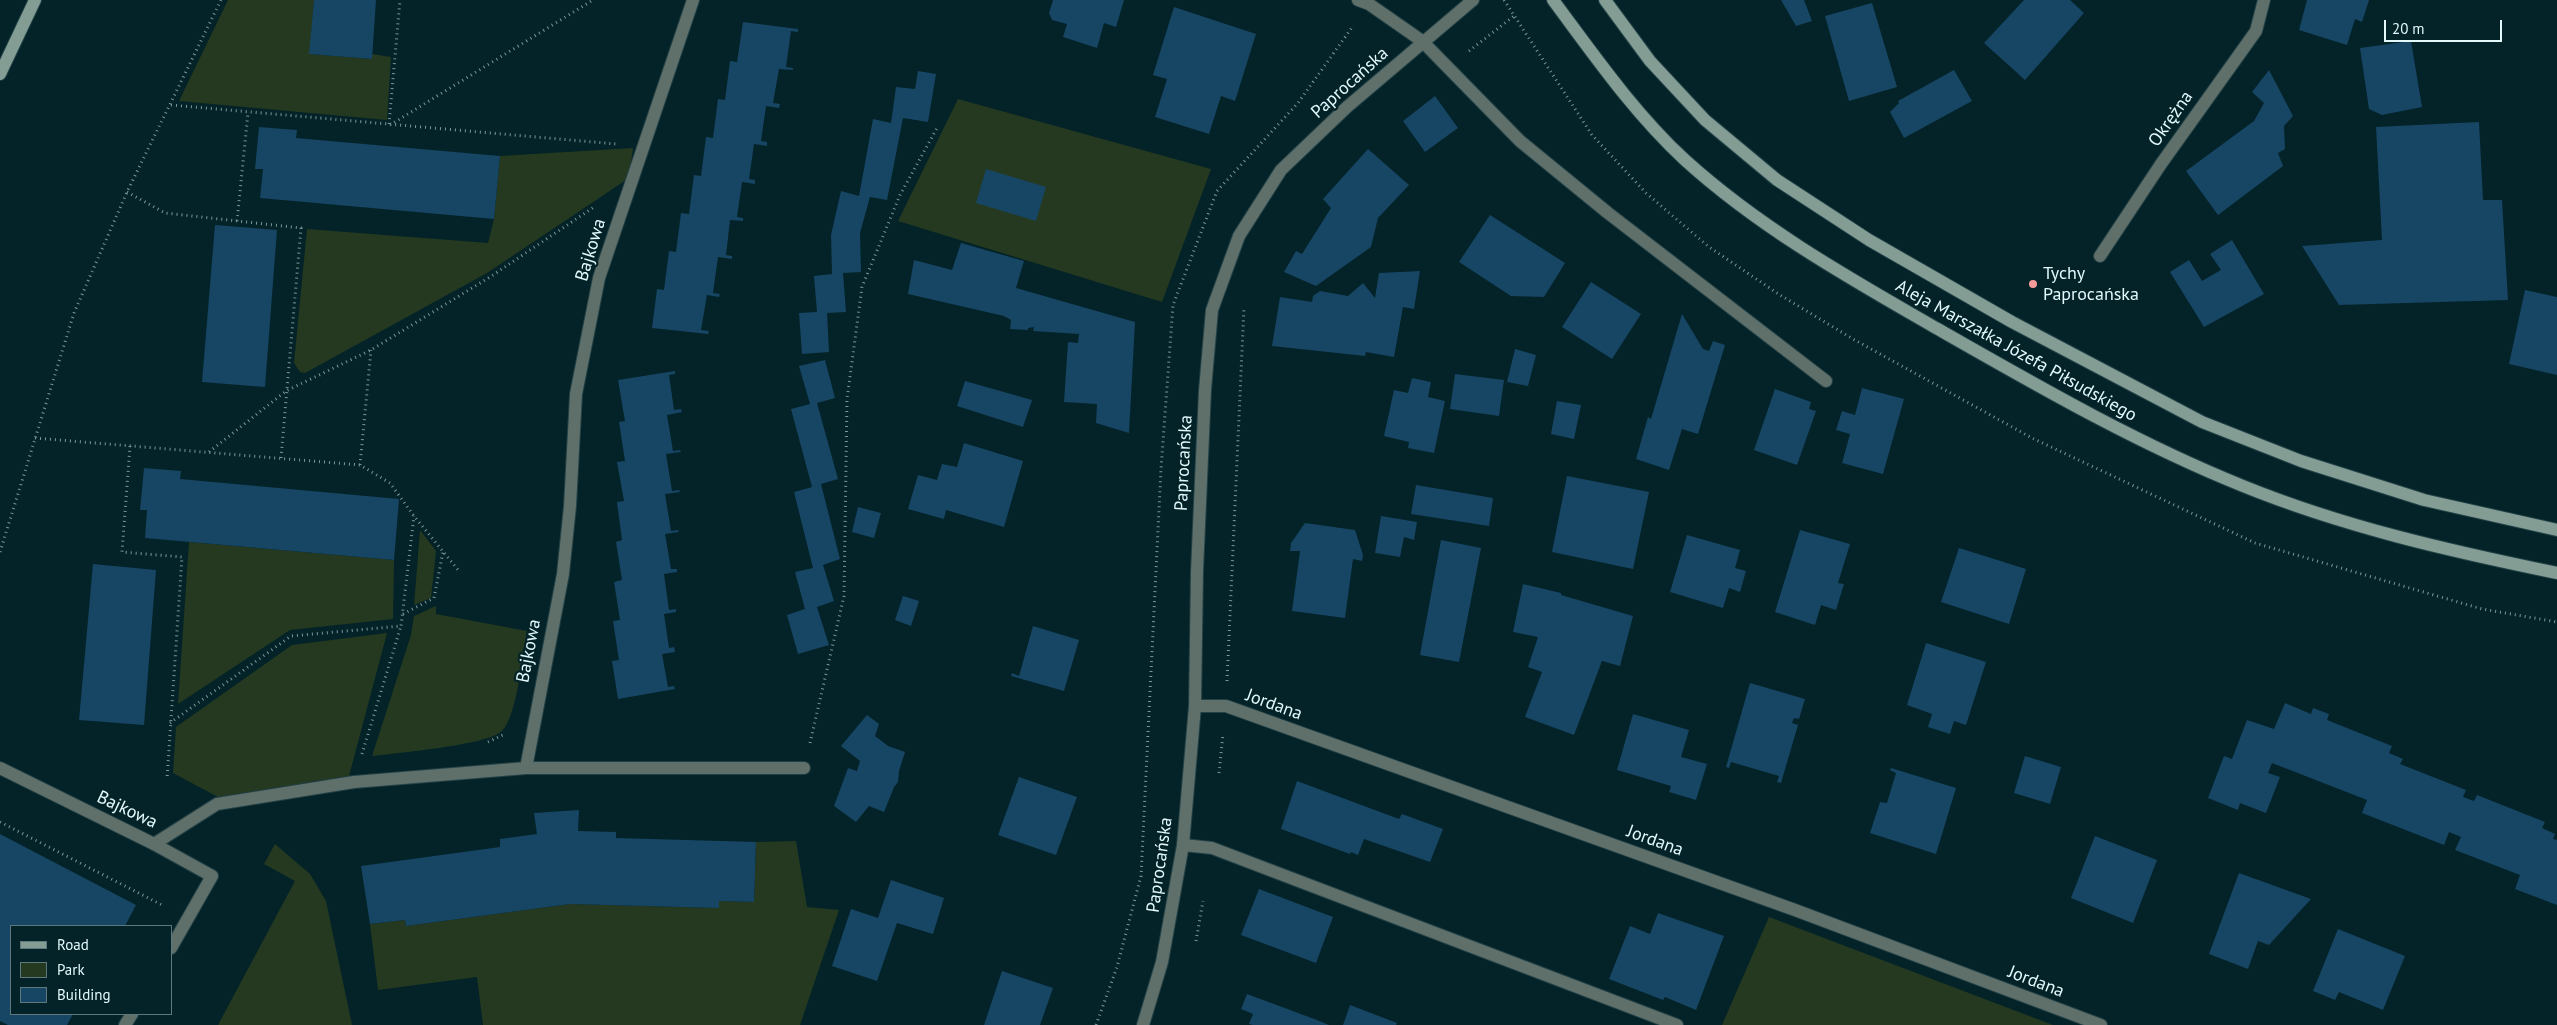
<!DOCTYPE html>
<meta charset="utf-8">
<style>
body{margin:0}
#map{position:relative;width:2557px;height:1025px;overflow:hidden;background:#032328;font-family:"PT Sans",sans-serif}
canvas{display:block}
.legend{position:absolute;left:10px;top:925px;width:162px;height:90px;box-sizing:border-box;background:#032328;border:1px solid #5d797d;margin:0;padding:6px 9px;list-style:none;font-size:15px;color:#e3f9fc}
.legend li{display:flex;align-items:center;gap:10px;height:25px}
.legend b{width:25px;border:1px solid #5d797d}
.scale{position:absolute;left:2384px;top:20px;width:118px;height:22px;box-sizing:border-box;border:2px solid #e3f9fc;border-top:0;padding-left:6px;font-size:15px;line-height:18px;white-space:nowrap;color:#e3f9fc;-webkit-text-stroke:4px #032328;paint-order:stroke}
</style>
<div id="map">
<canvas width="2557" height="1025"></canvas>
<ul class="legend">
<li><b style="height:6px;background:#839d95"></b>Road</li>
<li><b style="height:14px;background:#253920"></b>Park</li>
<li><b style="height:14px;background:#174564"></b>Building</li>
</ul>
<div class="scale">20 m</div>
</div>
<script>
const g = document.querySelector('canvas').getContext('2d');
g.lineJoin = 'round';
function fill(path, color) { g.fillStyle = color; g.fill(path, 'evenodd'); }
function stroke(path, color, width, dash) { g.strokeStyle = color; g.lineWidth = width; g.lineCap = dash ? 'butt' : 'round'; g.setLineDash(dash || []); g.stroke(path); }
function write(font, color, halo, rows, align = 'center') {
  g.font = font + ' "PT Sans",sans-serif'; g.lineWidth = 4.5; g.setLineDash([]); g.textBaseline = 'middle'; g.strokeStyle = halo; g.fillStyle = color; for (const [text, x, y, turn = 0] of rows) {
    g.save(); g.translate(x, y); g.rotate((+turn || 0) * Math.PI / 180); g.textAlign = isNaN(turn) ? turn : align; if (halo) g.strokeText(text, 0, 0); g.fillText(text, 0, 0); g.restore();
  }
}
fill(new Path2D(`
 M228 0H314L310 54 371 59 372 54 391 57 387 120 179 101Z
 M958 99 1211 169 1162 302 898 221Z
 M633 148 629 178 487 273 305 373 300 372 294 363 307 229 488 243 494 219 500 156Z
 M420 530 436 551 431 598 414 605Z
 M189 542 394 560 393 619 290 630 178 704Z
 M436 606V614L527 631C523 653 517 716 502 731 488 745 397 753 372 756L411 635 414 616Z
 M387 633 349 776 218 797 173 773 176 727 292 645Z
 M796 841 807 907 839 910 800 1025H483L477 977 378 990 370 924 405 920 406 926 570 904 719 908V901L754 902 756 842Z
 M275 844 310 874 326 901 352 1025H218L295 881 264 864Z
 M1769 917 2053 1025H1722Z`), '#253920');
fill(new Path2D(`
 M314 0H376L372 59 309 54Z
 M1053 0H1124L1116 27 1104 23 1097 48 1063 37 1067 24 1052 20 1049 13Z
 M1781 0H1804L1812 21 1796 26Z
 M2024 0H2070L2084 13 2025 80 1984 43Z
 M2307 0H2369L2362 22 2355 19 2347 45 2299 30Z
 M1872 3 1897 87 1849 101 1825 16Z
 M1174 7 1256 34 1235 101 1221 96 1209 134 1155 117 1167 79 1153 75Z
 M743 22 798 29V32L791 31 786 67 793 68V70L779 69 773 103 780 104 779 108 766 106 761 141 767 142V146L754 144 749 179 755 180V184L742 182 737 217 743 218V221L730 220 726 255 732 256V259L718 257 713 293 720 294 719 297 707 295 701 330 709 331 708 334 652 328 657 289 664 290 669 251 676 252 681 213 689 214 694 175 701 176 706 137 713 138 718 99 725 100 730 61 737 62Z
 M2411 41 2422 107 2382 115 2369 109 2360 48Z
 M1954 70 1972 101 1904 138 1890 112 1899 103 1898 101Z
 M2269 70 2293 116 2284 126 2285 149 2278 153 2283 166 2218 215 2186 171 2254 121 2264 103 2252 92Z
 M918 71 936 74 928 122 903 118 887 200 870 197 860 233 861 272 843 273 846 312 827 313 829 352 802 354 799 313 817 312 814 276 832 274 831 235 841 191 859 196 873 119 891 123 896 87 915 89Z
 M1435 96 1458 128 1425 152 1403 121Z
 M2479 122 2483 200H2502L2508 300 2339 305 2302 246 2382 240 2376 127Z
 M259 127 297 130 296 138 500 156 494 219 260 198 263 169H255Z
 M1368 149 1409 185 1378 218 1371 247 1316 286 1284 272 1296 251 1302 254 1331 208 1323 199Z
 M986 169 1046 187 1036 221 976 203Z
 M1490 215 1565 263 1544 297 1511 296 1459 262Z
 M215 225 277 230 265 387 202 382Z
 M2232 240 2264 294 2204 327 2170 272 2189 260 2202 281 2221 270 2210 254Z
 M961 243 1024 261 1016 288 1135 322 1129 433 1096 423 1097 404 1064 402 1068 342 1078 343 1079 334 1033 331 1034 327 1028 328V330L1010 329 1011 320 1004 316 908 294 914 260 952 270Z
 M1420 271 1414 309 1403 307 1394 357 1366 352 1365 356 1272 346 1280 297 1312 302 1313 296 1320 291 1348 296 1363 283 1375 298 1379 273Z
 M1591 282 1641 314 1612 359 1562 327Z
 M2525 290 2557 297V375L2509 364Z
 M1682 314 1703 349 1709 351 1713 341 1725 345 1698 434 1682 429 1669 470 1636 459 1648 417 1651 419Z
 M1515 349 1536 355 1528 386 1507 382Z
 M825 360 835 398 817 403 838 479 821 484 840 559 823 565 834 601 817 607 829 645 798 654 787 615 805 609 795 572 813 568 794 492 812 487 791 409 810 404 799 366Z
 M675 371V374L669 375 674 410 681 409 682 412 667 415 673 451 680 450 681 452 666 454 672 491 679 490 680 492 665 494 671 531 678 530 679 532 665 534 671 569H677V572L664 574 669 610 676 609V612L664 614 669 648 674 647 675 652 662 654 668 687 674 686 675 689 618 699 612 661 619 660 613 621 620 620 614 582 622 580 616 542 622 540 617 502 624 501 617 462 625 461 619 422 625 421 618 380Z
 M1455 374 1504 380 1499 416 1450 409Z
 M1412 378 1431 382 1428 397 1445 401 1434 453 1408 448 1409 442 1384 436 1394 390 1408 393Z
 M965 381 1032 400 1023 427 957 406Z
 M1862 388 1904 399 1883 474 1842 463 1850 434 1836 430 1842 411 1855 415Z
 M1775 389 1811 402 1809 409 1816 411 1797 465 1754 450Z
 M1557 401 1581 405 1574 439 1551 434Z
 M964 443 1023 461 1004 527 946 510 944 519 908 509 918 475 937 480 942 464 957 467Z
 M144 468 181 471 180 479 399 499 394 560 145 538 147 510H140Z
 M1567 476 1649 492 1633 569 1552 552Z
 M1416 485 1493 498 1489 526 1411 514Z
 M858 507 881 513 874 538 852 532Z
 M1381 516 1417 522 1414 540 1404 537 1400 557 1375 553Z
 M1305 523 1355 530 1363 555 1362 561 1353 559 1345 618 1292 611 1300 551H1290L1291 543Z
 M1800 530 1850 544 1838 583 1844 584 1836 610 1821 605 1815 625 1775 612Z
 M1687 535 1740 550 1735 568 1746 571 1740 592 1729 588 1723 608 1670 592Z
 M1441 540 1481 548 1459 662 1420 655Z
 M1959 548 2026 569 2009 624 1941 602Z
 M93 564 156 570 144 725 79 720Z
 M1523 584 1561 593V595L1633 616 1620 666 1602 661 1574 735 1525 717 1542 672 1528 667 1538 637 1513 632Z
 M903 596 919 601 911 626 895 620Z
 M1033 626 1079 640 1064 691 1011 676 1012 673 1019 676Z
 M1926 643 1986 662 1966 725 1954 721 1950 734 1928 727 1932 714 1907 705Z
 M1750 683 1805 699 1799 719 1794 718 1792 723 1798 725 1781 783 1777 782 1779 776 1731 762 1729 768 1726 767Z
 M2285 703 2311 714 2313 708 2329 714 2327 720 2392 746 2389 753 2403 759 2400 764 2466 790 2463 797 2474 801 2477 795 2545 822 2542 828 2555 834 2553 839 2557 840V905L2515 889 2520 875 2455 850 2461 837 2449 832 2444 845 2362 813 2367 800 2272 763 2268 773 2280 777 2266 813 2240 803 2238 810 2208 798 2224 756 2232 759 2247 720 2274 729Z
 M1633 714 1689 730 1681 757 1707 764 1696 800 1669 792 1671 786 1617 770Z
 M867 715 879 724 875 736 888 746 905 752 899 771 898 782 894 787 884 812 869 806 856 822 834 806 848 768 857 771 860 761 841 746Z
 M2025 756 2061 767 2050 804 2014 793Z
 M1891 768 1956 788 1936 854 1870 833 1880 802 1887 803 1896 773 1890 770Z
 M1019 777 1077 797 1056 855 998 835Z
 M1297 781 1399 819 1402 814 1443 829 1430 862 1364 839 1358 855 1351 852 1350 854 1281 829Z
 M579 810 578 831 616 832V838L756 842 754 902 719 901V908L570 904 406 926 405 920 370 924 361 866 500 847V839L537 834 534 813Z
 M0 834 136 905 125 926H11V1014H73L67 1025H8L0 1021Z
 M2095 836 2157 860 2133 923 2071 898Z
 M2239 873 2311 899 2269 945 2258 941 2248 969 2209 954Z
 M891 880 944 898 933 934 897 923 877 981 832 966 851 909 878 918Z
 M1259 889 1333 917 1316 963 1241 935Z
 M1658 913 1724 936 1696 1010 1665 997 1663 1000 1609 979 1630 926 1650 934Z
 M2338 929 2405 956 2383 1010 2339 992 2335 1000 2313 991Z
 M1002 971 1053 988 1040 1025H984Z
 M1247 994 1317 1020 1329 1025H1253L1249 1024 1253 1014 1241 1009Z
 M1350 1005 1397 1023 1396 1025H1343Z`), '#174564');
const lane = new Path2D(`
 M1358 0 1369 4 1422 41 1520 141 1608 213 1826 381
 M526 768H804
 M154 844 212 876 171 948
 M1183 845 1212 848 1677 1025
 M125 1025 132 1014`);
const street = new Path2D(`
 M2100 256 2161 164 2256 31 2264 0
 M1195 706H1226L1795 910 2101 1025
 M0 768 154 844 217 804 354 782 526 768 563 574 570 506 576 394 599 278 693 0
 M1143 1025 1162 962 1183 845 1195 706 1197 571 1205 390 1212 310 1239 236 1281 170 1347 107 1473 0`);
const secondary = new Path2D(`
 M1553 0C1594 55 1634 113 1685 160 1760 228 1849 278 1936 328 2036 385 2136 443 2243 486 2344 527 2450 551 2557 573
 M1605 0 1650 61 1705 120 1777 180 1869 240 2012 322 2202 422 2301 461 2424 500 2557 530
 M0 74 35 0`);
stroke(lane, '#224146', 14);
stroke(street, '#224146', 14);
stroke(secondary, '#224146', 14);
stroke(new Path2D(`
 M1504 0 1592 135 1646 193 1709 247 1780 295 1853 339 2032 438 2255 543 2482 609 2557 622
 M1469 51 1514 16
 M171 105 616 144
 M389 124 400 0
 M390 125 593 0
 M127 192 165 213 301 228 281 458
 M237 221 248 113
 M35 438 360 465 390 483 414 516 459 571
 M130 446 122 552 182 557 167 779
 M209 452 286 391 371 350 490 277 594 207
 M360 465 371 350
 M0 552 74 313 127 192 221 0
 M403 614 434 598 443 552
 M1227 681 1244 307
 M170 723 291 636 401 626 414 516
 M488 742 505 734
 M810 743 844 596 847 399 862 287 900 195 937 128
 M362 754 401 626
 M1219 773 1223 734
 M0 822 164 906
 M1196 941 1203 901
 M1096 1025 1117 967 1141 876 1161 469 1173 305 1217 191 1298 103 1353 26`), '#7c979b', 3, [1, 4]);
stroke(lane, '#5f6f6a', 12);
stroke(street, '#5f6f6a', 12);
stroke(secondary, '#839d95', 12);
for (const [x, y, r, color] of [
 [2033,284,5,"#f59b9c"]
]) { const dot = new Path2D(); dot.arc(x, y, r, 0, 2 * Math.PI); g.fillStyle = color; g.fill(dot); stroke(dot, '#032328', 2); }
write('18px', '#e3f9fc', '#032328', [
 ["Paprocańska",1350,83,-42],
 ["Okrężna",2171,119,-55],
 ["Bajkowa",591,250,-73],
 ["Aleja Marszałka Józefa Piłsudskiego",2016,351,29],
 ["Paprocańska",1184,463,-87],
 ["Bajkowa",529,651,-79],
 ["Jordana",1274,705,20],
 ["Bajkowa",127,810,25],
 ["Jordana",1655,841,20],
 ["Paprocańska",1160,865,-82],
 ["Jordana",2036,982,21]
]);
write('18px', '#e3f9fc', '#032328', [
 ["Tychy",2043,274],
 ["Paprocańska",2043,295]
], 'left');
</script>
